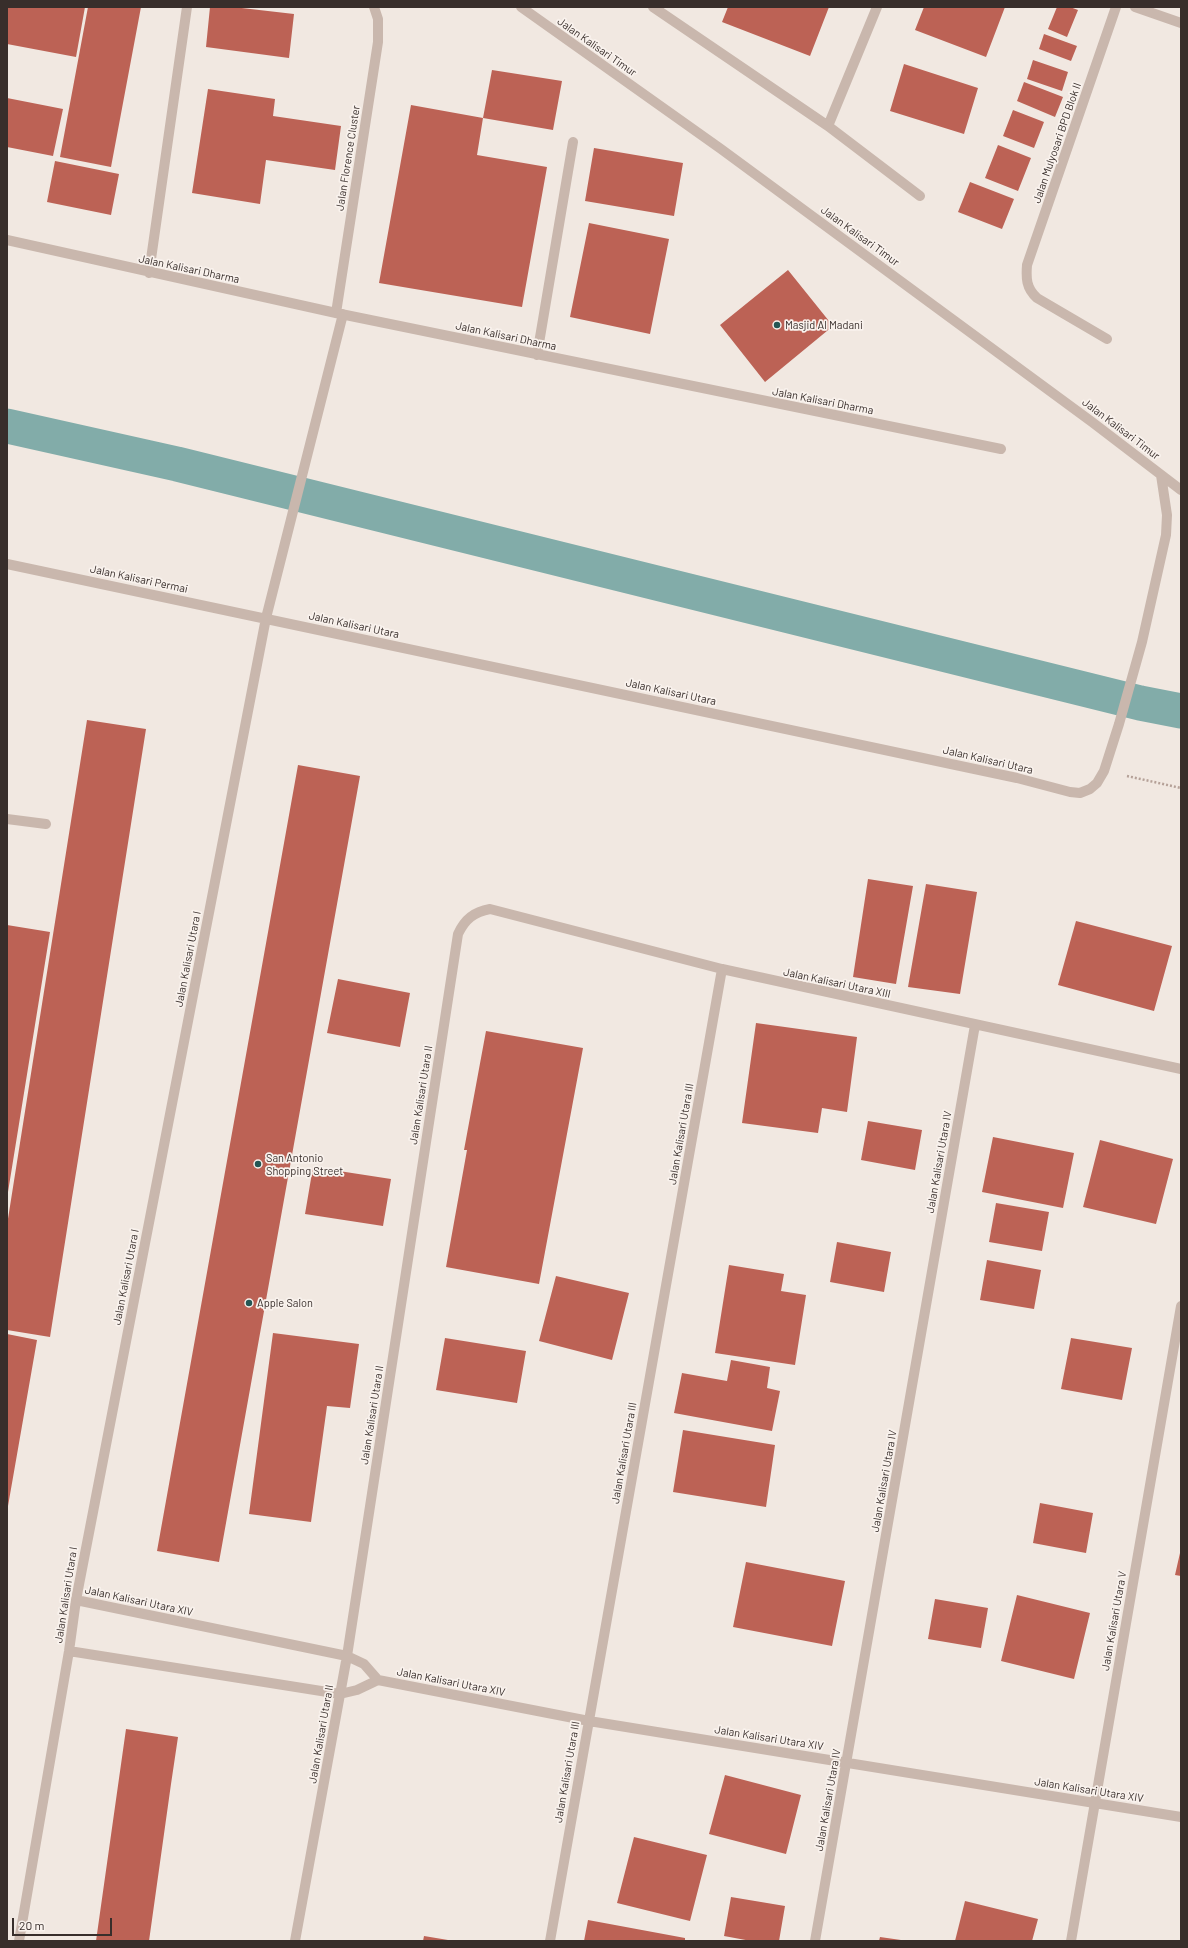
<!DOCTYPE html>
<style>
body{margin:0}
#map{position:relative;width:1188px;height:1948px;overflow:hidden;background:#f1e8e1;font-family:Barlow,sans-serif}
canvas{display:block}
.frame{position:absolute;inset:0;border:8px solid #382e2b;pointer-events:none}
.scale{position:absolute;left:12px;top:1918px;width:100px;height:18px;box-sizing:border-box;border:2px solid #382e2b;border-top:0;padding-left:5px;font-size:12px;line-height:14px;white-space:nowrap;color:#382e2b;-webkit-text-stroke:3px #f9f2ed;paint-order:stroke}
</style>
<div id="map">
<canvas width="1188" height="1948"></canvas>
<div class="frame"></div>
<div class="scale">20 m</div>
</div>
<script>
const g = document.querySelector('canvas').getContext('2d');
g.lineJoin = 'round';
function stroke(path, color, width, dash) { g.strokeStyle = color; g.lineWidth = width; g.lineCap = dash ? 'butt' : 'round'; g.setLineDash(dash || []); g.stroke(path); }
function fill(path, color) { g.fillStyle = color; g.fill(path, 'evenodd'); }
function write(font, color, halo, rows, align = 'center') {
  g.font = font + ' Barlow,sans-serif'; g.lineWidth = 3.5; g.setLineDash([]); g.textBaseline = 'middle'; g.strokeStyle = halo; g.fillStyle = color; for (const [text, x, y, turn = 0] of rows) {
    g.save(); g.translate(x, y); g.rotate((+turn || 0) * Math.PI / 180); g.textAlign = isNaN(turn) ? turn : align; if (halo) g.strokeText(text, 0, 0); g.fillText(text, 0, 0); g.restore();
  }
}
stroke(new Path2D(`
 M7 426 177 464 1140 703 1181 711`), '#82aca9', 35);
fill(new Path2D(`
 M7 7H85L76 57 7 44Z
 M88 7H141L111 167 60 157Z
 M210 7H233L294 14 289 58 206 47Z
 M728 7H829L810 56 722 22Z
 M924 7H1005L986 57 915 30Z
 M1057 7H1070L1078 10 1067 37 1048 29Z
 M1044 34 1077 46 1071 61 1039 49Z
 M1033 60 1068 72 1062 91 1027 79Z
 M904 64 978 88 964 134 890 111Z
 M492 70 562 81 553 130 483 118Z
 M1024 82 1063 97 1055 117 1017 101Z
 M208 89 275 99 273 116 341 126 335 170 266 160 260 204 192 193Z
 M7 98 63 109 53 156 7 147Z
 M411 105 483 118 477 155 547 167 522 307 379 283Z
 M1013 110 1044 122 1034 148 1003 136Z
 M998 145 1031 158 1018 191 985 178Z
 M594 148 683 163 674 216 585 201Z
 M55 161 119 174 111 215 47 202Z
 M970 182 1014 199 1002 229 958 212Z
 M589 223 669 239 650 334 570 317Z
 M788 270 833 326 765 382 720 325Z
 M87 720 146 729 50 1337 7 1330V1225Z
 M298 765 360 776 219 1562 157 1551Z
 M868 879 913 886 896 984 853 977Z
 M926 884 977 892 960 994 908 987Z
 M1076 921 1172 946 1154 1011 1058 985Z
 M7 925 50 932 8 1192H7Z
 M338 979 410 993 400 1047 327 1033Z
 M756 1023 857 1037 847 1112 822 1108 818 1133 742 1123Z
 M486 1031 583 1048 539 1284 446 1267 467 1150H464Z
 M868 1121 922 1130 915 1170 861 1160Z
 M993 1137 1074 1153 1063 1208 982 1192Z
 M1100 1140 1173 1159 1156 1224 1083 1207Z
 M313 1167 391 1179 383 1226 305 1214Z
 M996 1203 1049 1212 1042 1251 989 1242Z
 M837 1242 891 1252 884 1292 830 1282Z
 M987 1260 1041 1270 1034 1309 980 1300Z
 M729 1265 784 1274 781 1291 806 1295 795 1365 715 1353Z
 M556 1276 629 1293 612 1360 539 1341Z
 M273 1333 359 1344 350 1408 327 1406 311 1522 249 1514Z
 M7 1334 37 1340 8 1506H7Z
 M445 1338 526 1351 517 1403 436 1390Z
 M1071 1338 1132 1348 1122 1400 1061 1389Z
 M731 1360 770 1367 767 1388 780 1391 772 1431 674 1413 682 1373 727 1381Z
 M683 1430 775 1445 766 1507 673 1492Z
 M1040 1503 1093 1513 1086 1553 1033 1543Z
 M1180 1553H1181V1576L1175 1575Z
 M746 1562 845 1581 832 1646 733 1627Z
 M1017 1595 1090 1613 1074 1679 1001 1661Z
 M935 1599 988 1608 981 1648 928 1639Z
 M126 1729 178 1737 171 1784 149 1941H96Z
 M725 1775 801 1795 786 1854 709 1834Z
 M634 1837 707 1855 690 1921 617 1903Z
 M731 1897 785 1906 779 1941H751L724 1936Z
 M965 1901 1038 1919 1032 1941H955Z
 M588 1920 685 1938V1941H584Z
 M424 1936 448 1940V1941H423Z
 M880 1937 901 1940V1941H879Z`), '#bc6255');
stroke(new Path2D(`
 M1127 776 1181 788`), '#b5a198', 2.5, [2, 2]);
stroke(new Path2D(`
 M521 7 721 149 1092 422 1181 490
 M653 7 828 126 920 196
 M1135 7 1181 23
 M828 126 877 7
 M7 240 336 313 1001 449
 M149 273 187 7
 M336 313 378 42V19L374 7
 M1107 339 1037 298C1026 288 1026 278 1027 265L1116 7
 M537 355 573 142
 M7 564 1017 778 1070 792 1080 793 1090 789 1097 783 1104 771 1119 724 1142 642 1166 535 1167 515 1161 475
 M7 819 46 824
 M69 1651 340 1694 357 1690 378 1680 364 1664 347 1656 76 1600
 M378 1680 589 1721 1181 1817
 M19 1941 69 1651 76 1600 266 618 343 314
 M295 1941 347 1656 458 934C465 919 474 912 490 909L722 969 1181 1069
 M550 1941 722 969
 M815 1941 975 1025
 M1071 1941 1181 1306`), '#c9b7ad', 10);
for (const [x, y, r, color] of [
 [777,325,4,"#245654"],
 [258,1164,4,"#245654"],
 [249,1303,4,"#245654"]
]) { const dot = new Path2D(); dot.arc(x, y, r, 0, 2 * Math.PI); g.fillStyle = color; g.fill(dot); stroke(dot, '#f9f2ed', 1.5); }
write('11px', '#382e2b', '#f9f2ed', [
 ["Jalan Kalisari Timur",597,47,35],
 ["Jalan Mulyosari BPD Blok II",1057,143,-71],
 ["Jalan Florence Cluster",348,158,-81],
 ["Jalan Kalisari Timur",860,236,36],
 ["Jalan Kalisari Dharma",189,269,12],
 ["Jalan Kalisari Dharma",506,336,12],
 ["Jalan Kalisari Dharma",823,401,11],
 ["Jalan Kalisari Timur",1121,429,37],
 ["Jalan Kalisari Permai",139,579,12],
 ["Jalan Kalisari Utara",354,625,12],
 ["Jalan Kalisari Utara",671,692,12],
 ["Jalan Kalisari Utara",988,760,13],
 ["Jalan Kalisari Utara I",188,959,-79],
 ["Jalan Kalisari Utara XIII",837,983,12],
 ["Jalan Kalisari Utara II",421,1095,-81],
 ["Jalan Kalisari Utara III",681,1134,-80],
 ["Jalan Kalisari Utara IV",939,1162,-80],
 ["Jalan Kalisari Utara I",126,1277,-79],
 ["Jalan Kalisari Utara II",372,1415,-81],
 ["Jalan Kalisari Utara III",624,1453,-80],
 ["Jalan Kalisari Utara IV",884,1481,-80],
 ["Jalan Kalisari Utara I",66,1595,-81],
 ["Jalan Kalisari Utara XIV",139,1601,12],
 ["Jalan Kalisari Utara V",1114,1621,-80],
 ["Jalan Kalisari Utara XIV",451,1682,11],
 ["Jalan Kalisari Utara II",321,1734,-80],
 ["Jalan Kalisari Utara XIV",769,1738,9],
 ["Jalan Kalisari Utara III",567,1772,-80],
 ["Jalan Kalisari Utara XIV",1089,1790,9],
 ["Jalan Kalisari Utara IV",828,1800,-80]
]);
write('11px', '#382e2b', '#f9f2ed', [
 ["Masjid Al Madani",785,325],
 ["San Antonio",266,1158],
 ["Shopping Street",266,1171],
 ["Apple Salon",257,1303]
], 'left');
</script>
